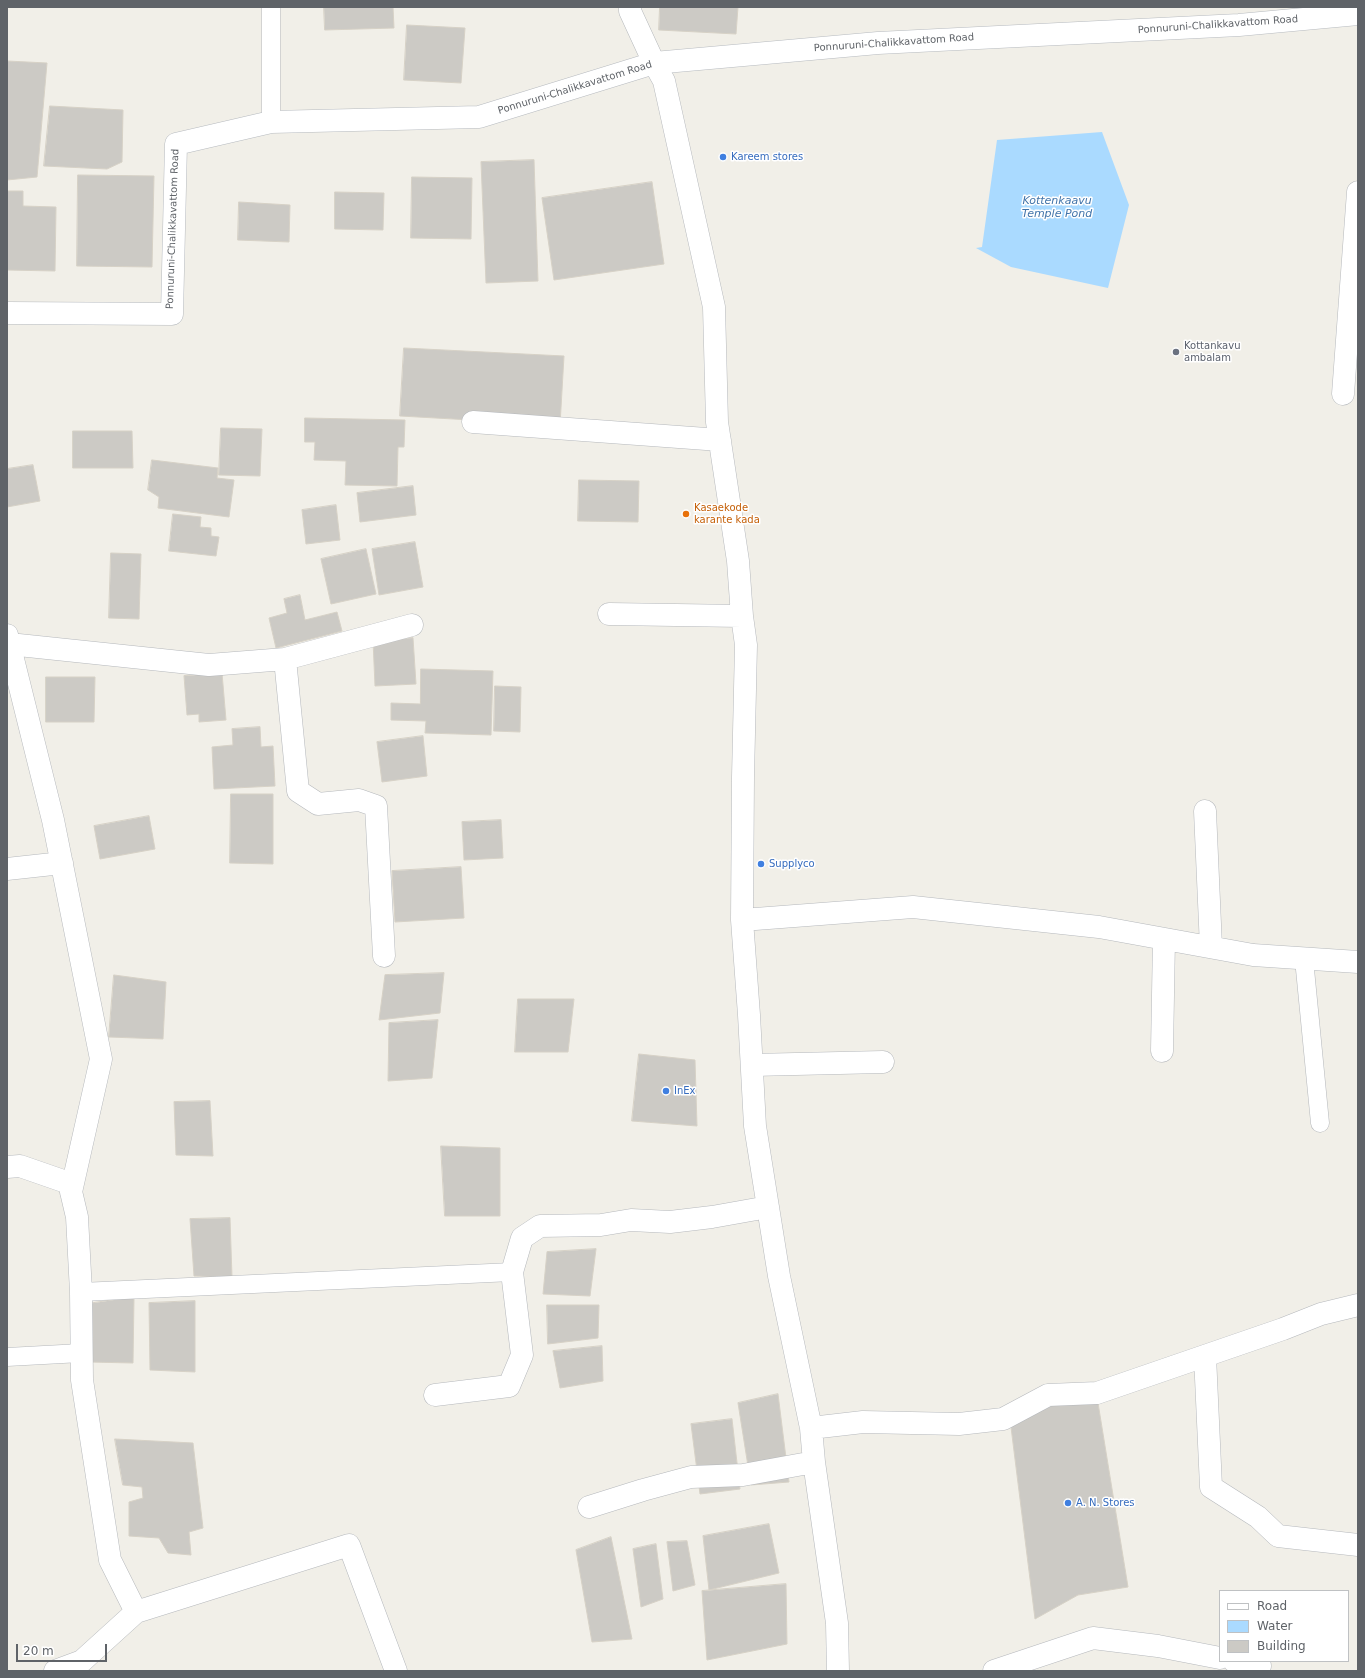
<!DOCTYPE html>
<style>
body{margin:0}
#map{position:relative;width:1365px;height:1678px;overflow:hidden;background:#f1efe8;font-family:"DejaVu Sans",sans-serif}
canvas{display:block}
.frame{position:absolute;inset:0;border:8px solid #5f6368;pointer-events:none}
.legend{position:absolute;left:1219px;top:1590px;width:130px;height:72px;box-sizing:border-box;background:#fff;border:1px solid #bfc1c3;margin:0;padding:5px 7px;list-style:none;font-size:12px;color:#5f6368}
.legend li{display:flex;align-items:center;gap:8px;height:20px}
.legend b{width:20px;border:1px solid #bfc1c3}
.scale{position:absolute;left:16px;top:1644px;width:91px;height:18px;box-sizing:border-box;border:2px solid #5f6368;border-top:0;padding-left:5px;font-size:12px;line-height:14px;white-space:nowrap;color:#5f6368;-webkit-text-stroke:3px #fff;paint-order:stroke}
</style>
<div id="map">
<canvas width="1365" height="1678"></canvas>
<div class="frame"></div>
<ul class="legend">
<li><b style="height:5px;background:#fff"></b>Road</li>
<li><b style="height:11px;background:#aadaff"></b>Water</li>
<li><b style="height:11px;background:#cccac5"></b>Building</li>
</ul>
<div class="scale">20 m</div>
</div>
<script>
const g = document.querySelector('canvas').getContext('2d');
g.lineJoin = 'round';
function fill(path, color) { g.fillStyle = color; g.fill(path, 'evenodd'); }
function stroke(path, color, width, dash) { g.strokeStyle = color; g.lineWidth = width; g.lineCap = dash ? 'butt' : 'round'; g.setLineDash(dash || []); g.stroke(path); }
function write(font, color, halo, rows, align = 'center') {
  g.font = font + ' "DejaVu Sans",sans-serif'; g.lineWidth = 3; g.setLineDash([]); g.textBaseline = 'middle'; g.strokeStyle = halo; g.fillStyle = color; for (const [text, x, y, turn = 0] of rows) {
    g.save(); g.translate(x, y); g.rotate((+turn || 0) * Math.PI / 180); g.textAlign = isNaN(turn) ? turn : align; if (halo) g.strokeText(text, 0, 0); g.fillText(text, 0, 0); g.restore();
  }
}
fill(new Path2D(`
 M1102 132 1129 205 1108 288 1011 267 976 248 982 247 997 140Z`), '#aadaff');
const building = new Path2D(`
 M324 7H393L394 28 325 30Z
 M660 7H738L736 34 659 30Z
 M407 25 465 28 461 83 404 80Z
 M7 61 47 63 37 177 7 180Z
 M50 106 123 110 122 162 107 169 44 166Z
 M534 160 538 281 486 283 481 162Z
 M78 175 154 176 152 267 77 266Z
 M412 177 472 178 471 239 411 238Z
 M652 182 664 264 554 280 542 198Z
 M7 191H23V206L56 207 55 271 7 270Z
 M335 192 384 193 383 230 335 229Z
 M239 202 290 205 289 242 238 240Z
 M404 348 564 356 560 425 400 416Z
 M305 418 405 420 404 447H398L397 486 345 485 346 461 314 460 315 442H305Z
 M221 428 262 429 260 476 219 475Z
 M73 431H132L133 468H73Z
 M152 460 218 468 217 478 234 480 229 517 158 508 159 497 148 490Z
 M33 465 40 501 7 507V469Z
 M579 480 639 481 638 522 578 521Z
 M413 486 416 515 360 522 357 493Z
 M336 505 340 540 306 544 302 510Z
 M173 514 201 517 200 527 211 528V536L219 537 216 556 169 551Z
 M415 542 423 587 379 595 372 549Z
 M366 549 376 594 331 604 321 559Z
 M111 553 141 554 139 619 109 618Z
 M300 595 305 620 337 612 342 631 276 648 269 618 287 613 284 599Z
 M413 638 416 684 375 686 373 640Z
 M421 669 493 671 491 735 425 733 426 721 391 720V703L420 704Z
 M222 673 226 720 199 722V714L187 715 184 676Z
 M46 677H95L94 722H46Z
 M495 686 521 687 520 732 494 731Z
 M260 727 261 747 273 746 275 786 214 789 212 747 233 745 232 729Z
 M423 736 427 776 382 782 377 742Z
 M231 794H273V864L230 863Z
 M149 816 155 849 100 859 94 826Z
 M501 820 503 858 464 860 462 822Z
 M461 867 464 918 395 922 392 871Z
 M444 973 440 1013 379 1020 385 975Z
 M114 975 166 982 163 1039 109 1037Z
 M518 999H574L568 1052H515Z
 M438 1020 432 1078 388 1081 389 1023Z
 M639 1054 695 1060 697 1126 632 1121Z
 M210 1101 213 1156 176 1155 174 1102Z
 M441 1146 500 1148V1216H445Z
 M230 1218 232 1277 194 1276 190 1219Z
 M596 1249 590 1296 543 1294 547 1252Z
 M134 1297 133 1363 89 1362 87 1304Z
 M195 1301V1372L150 1370 149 1303Z
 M547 1305H599L598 1338 548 1344Z
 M602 1346 603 1381 560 1388 553 1351Z
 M778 1394 789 1482 751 1485 738 1403Z
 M1050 1399 1098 1403 1128 1587 1078 1595 1035 1619 1010 1419Z
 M732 1419 740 1489 700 1494 691 1424Z
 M115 1439 193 1443 203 1528 189 1532 191 1555 168 1553 159 1538 129 1536V1502L143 1498 142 1487 123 1485Z
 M769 1524 779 1573 709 1590 703 1536Z
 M611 1537 632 1639 592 1642 576 1550Z
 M687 1541 695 1585 673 1591 667 1542Z
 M656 1544 663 1599 641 1607 633 1549Z
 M786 1584 787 1644 707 1660 702 1591Z`);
fill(building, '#cccac5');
stroke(building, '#d6d1c6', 1);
const lane = new Path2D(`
 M271 7V122
 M1304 959 1320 1123
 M81 1292 512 1272
 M7 1357 81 1353`);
const street = new Path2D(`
 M630 7V11L654 63 664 81 714 307 717 422 738 561 742 616 746 645 743 777 742 920 749 1015 755 1126 779 1276 811 1428 814 1462 837 1623 838 1671
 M1343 394 1358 192
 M473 422 720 440
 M609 614 742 616
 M7 635 53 820 101 1059 71 1192
 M9 644 209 665 285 659 412 625
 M285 659 298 791 318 804 359 800 376 806 384 956
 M1205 811 1211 947
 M7 869 62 863
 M742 920 913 907 1099 927 1253 955 1358 962
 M1162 1051 1164 939
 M752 1065 883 1062
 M7 1167 20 1166 69 1183 77 1217 81 1292 82 1380 110 1560 136 1612
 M1205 1356 1211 1487 1258 1517 1278 1536 1358 1545
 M435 1395 509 1386 522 1355 512 1272 522 1238 540 1226 601 1225 631 1220 670 1222 712 1217 768 1207
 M811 1428 863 1422 959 1424 1003 1419 1048 1395 1097 1393 1283 1329 1321 1314 1358 1305
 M589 1507 643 1490 691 1477 743 1475 814 1462
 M1234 1661 1260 1666
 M55 1671 82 1661 136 1612 349 1545 396 1671
 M994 1671 1093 1638 1158 1646 1220 1658`);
const secondary = new Path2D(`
 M7 313 172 314 176 144 271 122 479 117 654 63 878 43 1239 25 1358 14`);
stroke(lane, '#b5b8bc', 19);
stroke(street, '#b5b8bc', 23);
stroke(secondary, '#b6babf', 23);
stroke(lane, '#fff', 18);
stroke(street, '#fff', 22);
stroke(secondary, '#fff', 22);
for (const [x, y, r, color] of [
 [723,157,4,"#3f7fe0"],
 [1176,352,4,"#6b7280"],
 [686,514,4,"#e8710a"],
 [761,864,4,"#3f7fe0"],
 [666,1091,4,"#3f7fe0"],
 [1068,1503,4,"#3f7fe0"]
]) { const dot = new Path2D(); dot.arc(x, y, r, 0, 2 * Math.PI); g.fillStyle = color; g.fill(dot); stroke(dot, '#fff', 1.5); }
write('10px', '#5f6368', '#fff', [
 ["Ponnuruni-Chalikkavattom Road",1218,25,-4],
 ["Ponnuruni-Chalikkavattom Road",894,43,-4],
 ["Ponnuruni-Chalikkavattom Road",575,88,-17],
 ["Ponnuruni-Chalikkavattom Road",173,229,-88]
]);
write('10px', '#366cbe', '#fff', [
 ["Kareem stores",731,157],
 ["Supplyco",769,864],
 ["InEx",674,1091],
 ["A. N. Stores",1076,1503]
], 'left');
write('10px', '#5b616d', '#fff', [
 ["Kottankavu",1184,346],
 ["ambalam",1184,358]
], 'left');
write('10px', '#c56008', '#fff', [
 ["Kasaekode",694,508],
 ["karante kada",694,520]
], 'left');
write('italic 11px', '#4174aa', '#fff', [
 ["Kottenkaavu",1057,201],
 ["Temple Pond",1057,214]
]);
</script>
